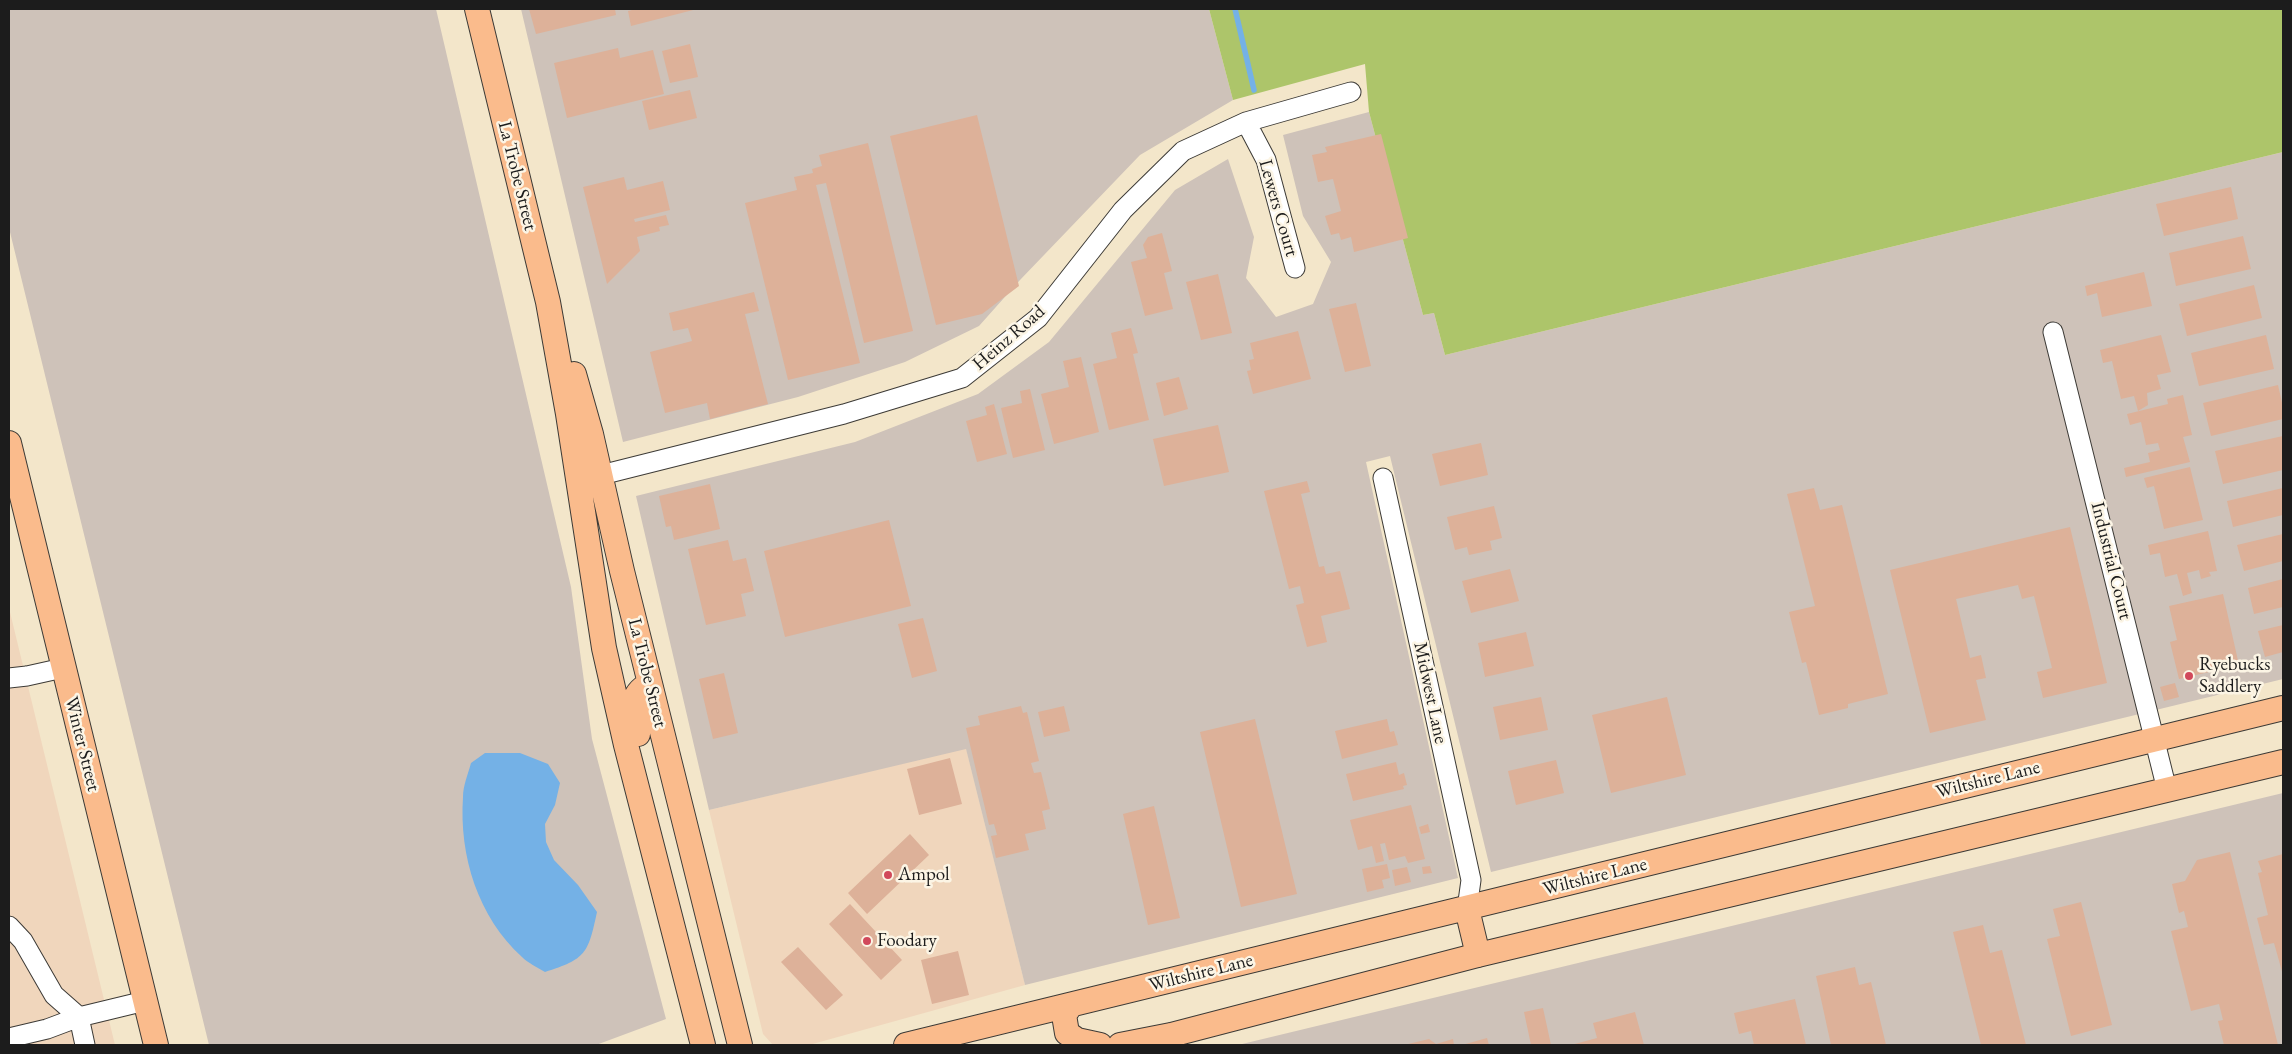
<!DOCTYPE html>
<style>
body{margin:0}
#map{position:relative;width:2292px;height:1054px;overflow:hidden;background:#f3e6ca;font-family:"EB Garamond",serif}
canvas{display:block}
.frame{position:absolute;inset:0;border:10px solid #1c1c1c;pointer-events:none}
</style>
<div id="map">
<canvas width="2292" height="1054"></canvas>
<div class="frame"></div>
</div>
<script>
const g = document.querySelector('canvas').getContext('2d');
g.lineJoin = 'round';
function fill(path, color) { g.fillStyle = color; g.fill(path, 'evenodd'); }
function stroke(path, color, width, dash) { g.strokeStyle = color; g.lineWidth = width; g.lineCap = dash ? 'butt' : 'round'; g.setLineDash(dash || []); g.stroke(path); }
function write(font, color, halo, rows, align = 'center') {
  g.font = font + ' "EB Garamond",serif'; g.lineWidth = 5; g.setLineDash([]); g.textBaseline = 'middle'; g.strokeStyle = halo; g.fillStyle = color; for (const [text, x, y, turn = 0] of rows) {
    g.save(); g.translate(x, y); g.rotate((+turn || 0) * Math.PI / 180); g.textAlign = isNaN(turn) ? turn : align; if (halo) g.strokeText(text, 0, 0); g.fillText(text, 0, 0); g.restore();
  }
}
fill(new Path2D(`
 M9 608 115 1045H9Z
 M966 748 1025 985 809 1045H773L763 1034 709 810Z`), '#f0d6bc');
fill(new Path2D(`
 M9 9H436L571 587 592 739 666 1019 596 1045H209L9 228Z
 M521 9H1209L1233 100 1140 155 1020 280 979 326 905 362 798 397 623 442Z
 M1369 112 1423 315 1434 313 1445 355 2283 152V679L1491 872 1390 456 1366 462 1458 878 1025 985 966 749 709 810 636 496 855 442 978 394 1049 342 1175 190 1228 159 1254 237 1246 278 1276 317 1313 304 1331 262 1303 216 1283 135Z
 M2283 793V1045H1238Z`), '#cec2b9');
fill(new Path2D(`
 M1209 9H2283V152L1445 355 1434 313 1423 315 1369 112 1365 64 1233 100Z`), '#adc56a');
fill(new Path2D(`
 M485 753H520L548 764 560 783 555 805 545 824 546 842 554 860 578 885 597 912C588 954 586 959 545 972 537 967 528 963 522 957 478 917 459 856 463 797 463 786 468 774 471 763Z`), '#74b1e6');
stroke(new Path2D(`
 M1235 9 1254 90`), '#74b1e6', 5.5);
fill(new Path2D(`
 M529 9H615L616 15 536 34Z
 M636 9H697L631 26 628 11Z
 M690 44 698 77 670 83 662 51Z
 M618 48 620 58 653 50 664 94 567 118 554 63Z
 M690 90 697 118 649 130 642 101Z
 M977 115 1019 286 982 314 936 325 890 136Z
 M1381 134 1408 238 1354 252 1351 237 1341 240 1339 233 1331 235 1325 216 1341 211 1333 179 1318 182 1312 155 1327 152 1325 147Z
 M868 143 913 331 864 343 826 183 816 185 860 363 788 380 745 203 797 190 794 177 813 173 812 169 822 166 819 155Z
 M624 177 627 190 663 181 670 210 634 219 635 222 666 215 669 225 659 227 660 231 637 237 640 251 607 284 583 187Z
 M2231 187 2238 219 2164 236 2156 204Z
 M1162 233 1172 271 1164 273 1173 309 1145 316 1131 262 1147 258 1143 245 1148 237Z
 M2243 236 2251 269 2176 286 2169 253Z
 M2144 272 2152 306 2102 317 2097 293 2087 296 2085 286Z
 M1218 274 1232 333 1201 340 1186 282Z
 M2254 285 2262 318 2187 336 2179 304Z
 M754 292 759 311 745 314 768 404 710 419 707 403 665 413 650 352 692 341 688 328 673 331 669 313Z
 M1356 303 1371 366 1345 372 1329 309Z
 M1131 328 1138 353 1133 354 1149 420 1109 430 1093 364 1117 358 1111 333Z
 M1298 331 1311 379 1253 394 1247 371 1251 370 1249 360 1254 359 1250 343Z
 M2161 335 2171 372 2157 375 2161 389 2147 393 2148 405 2138 411 2134 396 2121 399 2112 361 2103 363 2100 350Z
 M2266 335 2274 369 2199 386 2191 353Z
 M1081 357 1099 432 1054 444 1041 394 1069 387 1063 361Z
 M1179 377 1188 409 1164 416 1156 383Z
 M2278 385 2283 407V419L2211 436 2203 403Z
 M1030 389 1045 450 1013 458 1001 408 1022 403 1020 391Z
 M2183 395 2192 435 2183 437 2190 462 2126 477 2124 468 2150 462 2148 453 2160 450 2158 443 2146 445 2141 422 2130 425 2127 414 2168 404 2167 399Z
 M994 404 1007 454 977 462 966 421 987 415 985 407Z
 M1218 425 1229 472 1164 486 1153 439Z
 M2283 436V470L2223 484 2215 451Z
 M1481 443 1488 475 1440 486 1432 454Z
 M2190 467 2203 520 2164 529 2154 486 2147 488 2144 478Z
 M1307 481 1310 492 1301 494 1319 567 1324 566 1326 574 1340 571 1350 609 1321 616 1327 642 1307 647 1296 605 1304 603 1300 586 1289 589 1264 491Z
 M710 484 720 529 674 540 671 526 666 527 659 496Z
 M1814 488 1820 510 1842 505 1888 694 1848 704V708L1819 715 1806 662 1802 663 1789 612 1815 606 1787 494Z
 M2283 488V515L2233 527 2227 501Z
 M1494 506 1502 538 1490 541 1492 550 1469 555 1467 547 1455 550 1447 517Z
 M889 520 911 606 785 637 764 551Z
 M2070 527 2107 683 2043 698 2037 672 2052 668 2034 596 2022 599 2018 585 1956 599 1970 658 1981 655 1986 678 1976 680 1986 720 1930 733 1890 570Z
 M2208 531 2217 571 2209 572 2211 576 2201 579 2199 570 2187 573 2192 593 2183 596 2177 574 2165 577 2160 553 2150 555 2148 545Z
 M2283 534V561L2244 571 2237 545Z
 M728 540 733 561 746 558 754 591 741 594 746 616 706 625 688 549Z
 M1510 569 1519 601 1471 613 1462 581Z
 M2283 579V607L2254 614 2248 588Z
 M2223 594 2239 665 2179 679 2170 642 2177 640 2169 606Z
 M923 618 937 671 912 678 898 624Z
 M2283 625V652L2265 657 2258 631Z
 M1526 632 1534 666 1485 677 1478 643Z
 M724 673 738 733 713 739 699 679Z
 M2175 683 2179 697 2164 701 2160 687Z
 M1541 697 1548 730 1500 740 1493 707Z
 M1667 697 1686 775 1611 793 1592 715Z
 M1021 706 1023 713 1027 712 1039 761 1031 763 1034 773 1041 772 1050 809 1042 811 1046 829 1025 834 1029 850 996 858 991 836 997 835 994 824 989 825 966 728 980 725 978 716Z
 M1064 706 1070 731 1044 737 1038 712Z
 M1255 719 1297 894 1241 907 1200 732Z
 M1387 719 1390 732 1394 731 1398 745 1342 759 1335 731Z
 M950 758 962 804 919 815 907 769Z
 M1556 760 1564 793 1516 805 1508 771Z
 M1396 762 1399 775 1404 773 1407 785 1403 786 1404 789 1353 801 1346 774Z
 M1411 805 1425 859 1408 863 1405 856 1389 860 1385 843 1380 844 1384 861 1376 863 1372 846 1358 850 1350 820Z
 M1154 806 1180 918 1148 925 1123 814Z
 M1428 824 1430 832 1421 834 1419 827Z
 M910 834 929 855 867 914 848 893Z
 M2230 852 2278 1045H2224L2218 1021 2223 1020 2219 1004 2191 1011 2171 931 2188 927 2184 911 2179 913 2172 884 2185 881 2197 860Z
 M2283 854V975L2274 943 2264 945 2257 918 2268 915 2258 873 2262 872 2258 861Z
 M1387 864 1390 878 1382 880 1384 888 1367 892 1362 869Z
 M1430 866 1432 873 1423 874 1422 867Z
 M1407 867 1411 882 1395 886 1392 870Z
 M2081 902 2112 1025 2071 1036 2047 939 2060 936 2053 909Z
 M850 904 902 960 881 980 829 924Z
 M1983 925 1990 953 2002 950 2026 1045H1981L1953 932Z
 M798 947 843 995 826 1010 781 962Z
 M958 951 969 995 932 1004 921 960Z
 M1855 967 1859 985 1871 982 1886 1045H1831L1816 976Z
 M1795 999 1806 1045H1754L1751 1031 1739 1034 1734 1013Z
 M1543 1008 1551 1045H1531L1524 1012Z
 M1635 1012 1644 1045H1571L1597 1038 1593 1023Z
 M1487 1038 1489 1045H1462Z
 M1429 1039 1436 1044 1453 1039 1454 1045H1404Z`), '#ddb199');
const minor = new Path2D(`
 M1246 122 1266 160 1295 268
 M2053 332 2167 790
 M601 475 844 414 962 378 1038 318 1123 210 1183 151 1246 122 1351 92
 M1383 478 1471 880 1467 909
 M9 678 27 676 63 668
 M9 926 23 941 54 995 79 1017 145 1001
 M9 1038 47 1029 79 1017 85 1045`);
const major = new Path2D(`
 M477 9 548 302 568 414 604 648 626 745 703 1045
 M574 374 591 434 622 571 740 1045
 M9 443 156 1045
 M638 734C633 714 628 694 650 684
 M1467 909 1478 955
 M1071 1005 1064 1015 1067 1033 1077 1040 1100 1045
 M906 1045 2283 708
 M1120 1045 1171 1035 1478 955 2283 762`);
stroke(minor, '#3c3a36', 21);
stroke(major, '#3c3a36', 26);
stroke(minor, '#fff', 19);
stroke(major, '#fabb8c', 24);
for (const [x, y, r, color] of [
 [2189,676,5,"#d1495b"],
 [888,875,5,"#d1495b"],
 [867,941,5,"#d1495b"]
]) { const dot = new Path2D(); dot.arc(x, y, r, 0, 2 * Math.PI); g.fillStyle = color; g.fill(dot); stroke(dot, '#fcf5e5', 2); }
write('19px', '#1c1c1c', '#fcf5e5', [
 ["La Trobe Street",517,176,76],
 ["Lewers Court",1278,208,74],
 ["Heinz Road",1009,338,-41],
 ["Industrial Court",2111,561,76],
 ["La Trobe Street",647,673,76],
 ["Midwest Lane",1430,693,78],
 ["Winter Street",82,744,76],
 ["Wiltshire Lane",1988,780,-14],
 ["Wiltshire Lane",1595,877,-14],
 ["Wiltshire Lane",1201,973,-14]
]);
write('19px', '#1c1c1c', '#fcf5e5', [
 ["Ryebucks",2199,665],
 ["Saddlery",2199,687],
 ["Ampol",898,875],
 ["Foodary",877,941]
], 'left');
</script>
